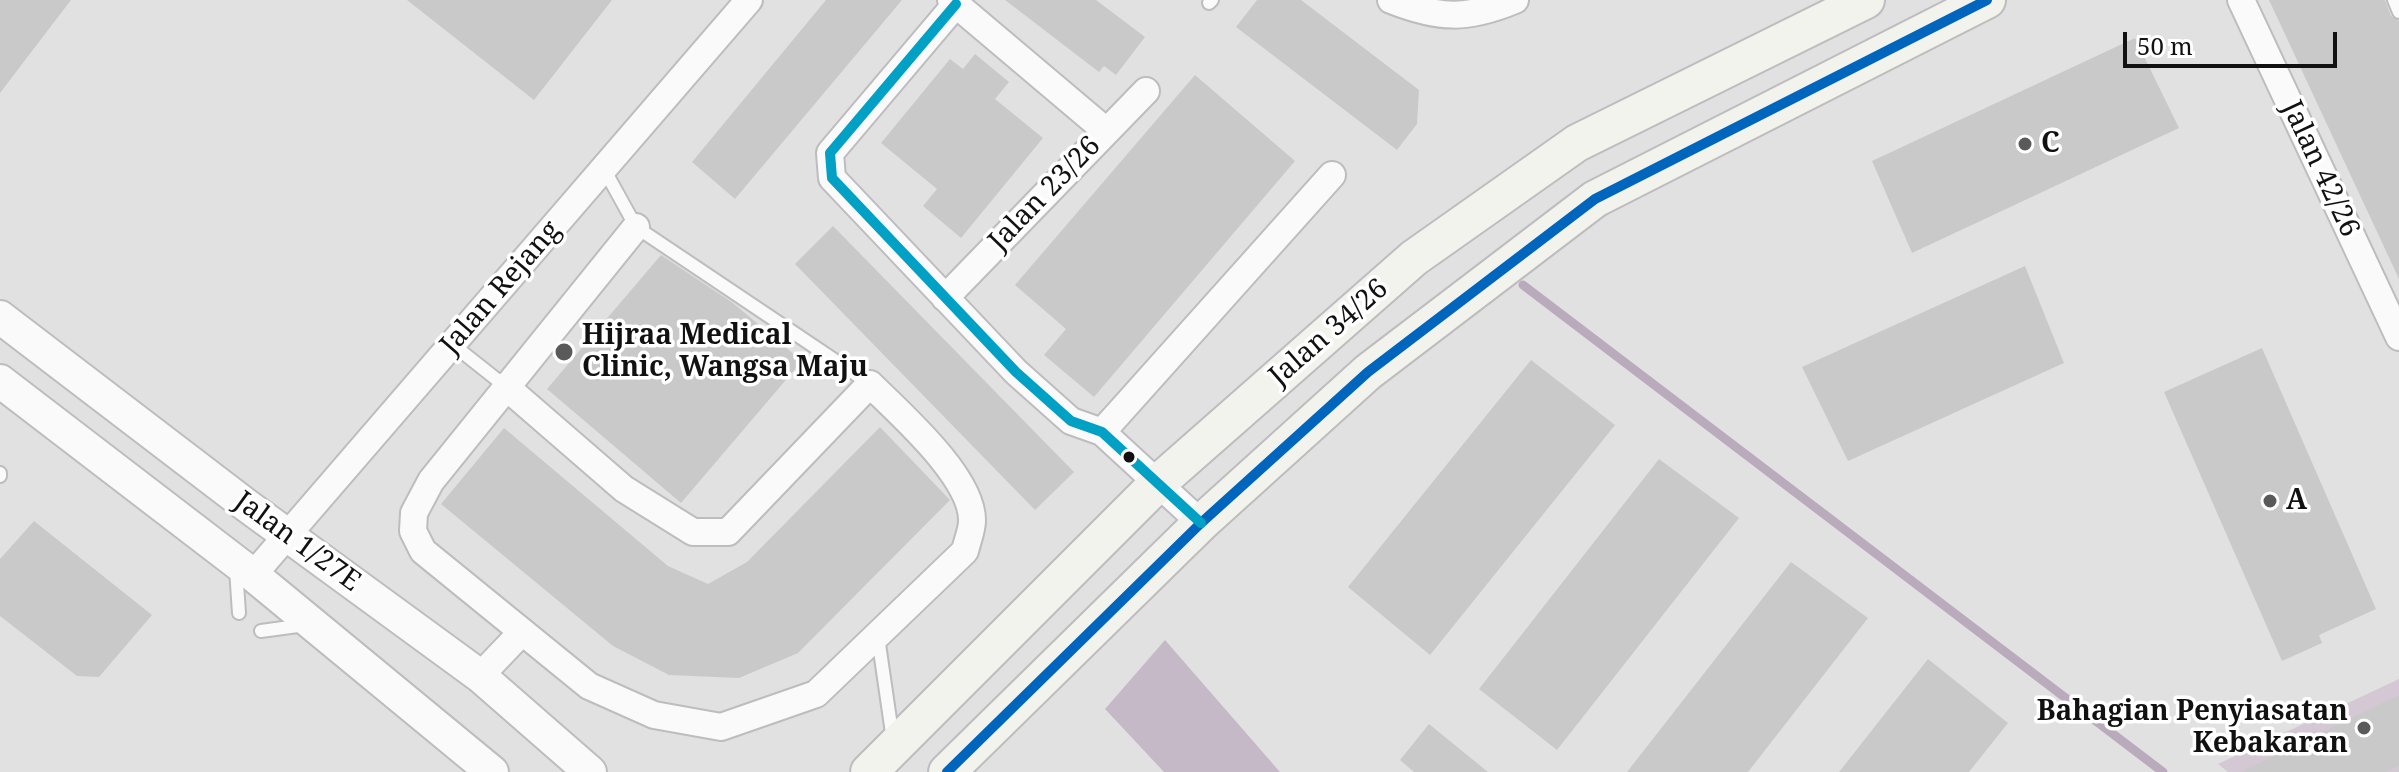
<!DOCTYPE html>
<html>
<head>
<meta charset="utf-8">
<style>
	body { margin:0 }
	#map { position:relative; width:2399px; height:772px; overflow:hidden; background:#e2e1e2; font-family:"Noto Serif",serif }
	canvas { display:block }
	.scale { position:absolute; left:2123px; top:32px; width:214px; height:36px; box-sizing:border-box; border:4px solid #121112; border-top:0; padding-left:10px; font-size:24px; line-height:28px; white-space:nowrap; color:#121112; -webkit-text-stroke:6px #fff; paint-order:stroke }
</style>
</head>
<body>
<div id="map">
<canvas width="2399" height="772"></canvas>
<div class="scale">50 m</div>
</div>
<script>
const g = document.querySelector('canvas').getContext('2d');
g.lineJoin = 'round';
function paint(path, color) {
  g.fillStyle = color;
  g.fill(path, 'evenodd');
}
function strokePath(path, color, width, dash) {
  g.strokeStyle = color;
  g.lineWidth = width;
  g.lineCap = dash ? 'butt' : 'round';
  g.setLineDash(dash || []);
  g.stroke(path);
}
function write(font, color, halo, rows, align = 'center') {
  g.font = font + ' "Noto Serif",serif';
  g.lineWidth = 7;
  g.setLineDash([]);
  g.textBaseline = 'middle';
  g.strokeStyle = halo;
  g.fillStyle = color;
  for (const [text, x, y, turn = 0] of rows) {
    g.save();
    g.translate(x, y);
    g.rotate((+turn || 0) * Math.PI / 180);
    g.textAlign = isNaN(turn) ? turn : align;
    if (halo) g.strokeText(text, 0, 0);
    g.fillText(text, 0, 0);
    g.restore();
  }
}
paint(new Path2D(`
	M2399 679V772H2228L2218 764Z`), '#d3c8d4');
paint(new Path2D(`
	M1165 640 1280 772H1164L1105 709Z`), '#c5b9c7');
strokePath(new Path2D(`
	M1523 285 2163 772`), '#baabbc', 9);
paint(new Path2D(`
	M0 0H71L0 93Z
	M407 0H612L534 100Z
	M826 0H902L735 199 692 162Z
	M1005 0H1096L1145 37 1116 75 1104 66 1099 72Z
	M1257 0H1301L1419 90 1417 124 1397 150 1236 27Z
	M2269 0H2385L2391 16 2399 21V279Z
	M2135 38 2179 128 1912 253 1872 161Z
	M975 54 1009 82 995 99 1043 138 961 238 923 206 937 189 881 143 950 59 963 69Z
	M1195 75 1295 161 1094 397 1044 355 1066 329 1015 285Z
	M833 226 1074 472 1035 510 795 264Z
	M661 255 733 303 802 361 681 503 547 389Z
	M2025 266 2064 363 1848 461 1802 367Z
	M2262 348 2376 609 2319 635 2322 643 2282 661 2164 392Z
	M1531 360 1615 425 1430 655 1348 587Z
	M880 427 950 500 798 653 739 678 669 675 613 646 441 504 504 428 668 566 708 584 747 562Z
	M1659 459 1739 518 1557 750 1479 689Z
	M34 521 152 615 99 677 77 676 0 616V559Z
	M1791 562 1868 618 1748 772H1627Z
	M1928 659 2008 723 1969 772H1839Z
	M2399 695V766L2385 772H2240Z
	M1429 724 1488 772H1414L1400 760Z`), '#cac9ca');
const service = new Path2D(`
	M2394 0 2399 12
	M1209 3 1212 0
	M604 169 636 227 870 384
	M452 344 505 386
	M0 473V476
	M236 569 239 613
	M261 631 305 625
	M878 637 893 740`);
const minor = new Path2D(`
	M951 0 1106 131
	M1391 0C1439 19 1467 20 1515 0
	M2241 0 2399 337
	M956 4 830 153 832 178 1016 372 1071 421 1102 432 1201 523
	M945 298 1146 91
	M505 386 624 489 693 532H728L870 384C899 413 973 477 972 521 972 530 967 542 965 551L816 694 721 727 654 715 589 686 423 551 413 531 414 513 431 481 636 227
	M1102 432 1332 175
	M253 575 749 0
	M480 676 522 632`);
const tertiary = new Path2D(`
	M0 317 246 505 480 676 590 772
	M0 381 253 575 492 772`);
const secondary = new Path2D(`
	M869 772 1158 483 1414 258 1577 143 1866 0
	M947 772 1201 523 1368 372 1595 199 1987 0`);
strokePath(service, '#bdbcbe', 16);
strokePath(minor, '#bdbcbe', 30);
strokePath(tertiary, '#bdbcbe', 36);
strokePath(secondary, '#bdbcbe', 40);
strokePath(service, '#fbfafb', 12);
strokePath(minor, '#fbfafb', 26);
strokePath(tertiary, '#fbfafb', 32);
strokePath(secondary, '#f2f3ed', 36);
strokePath(new Path2D(`
	M947 772 1201 523 1368 372 1595 199 1987 0`), '#0065bd', 10);
strokePath(new Path2D(`
	M956 4 830 153 832 178 1016 372 1071 421 1102 432 1201 523`), '#01a1c5', 10);
for (const [x, y, r, color] of [
	[2025,144,8,"#5b5a5b"],
	[564,352,10,"#5b5a5b"],
	[1129,457,7,"#121112"],
	[2270,501,8,"#5b5a5b"],
	[2364,728,8,"#5b5a5b"]
]) {
  const dot = new Path2D();
  dot.arc(x, y, r, 0, 2 * Math.PI);
  g.fillStyle = color;
  g.fill(dot);
  strokePath(dot, '#fff', 3);
}
write('bold 28px', '#121112', '#fff', [
	["C",2041,144],
	["Hijraa Medical",582,336],
	["Clinic, Wangsa Maju",582,368],
	["A",2286,501],
	["Bahagian Penyiasatan",2348,712,"right"],
	["Kebakaran",2348,744,"right"]
], 'left');
write('28px', '#121112', '#fff', [
	["Jalan 42/26",2320,169,65],
	["Jalan 23/26",1045,194,-46],
	["Jalan Rejang",501,288,-49],
	["Jalan 34/26",1329,333,-41],
	["Jalan 1/27E",297,542,36]
]);
</script>
</body>
</html>
